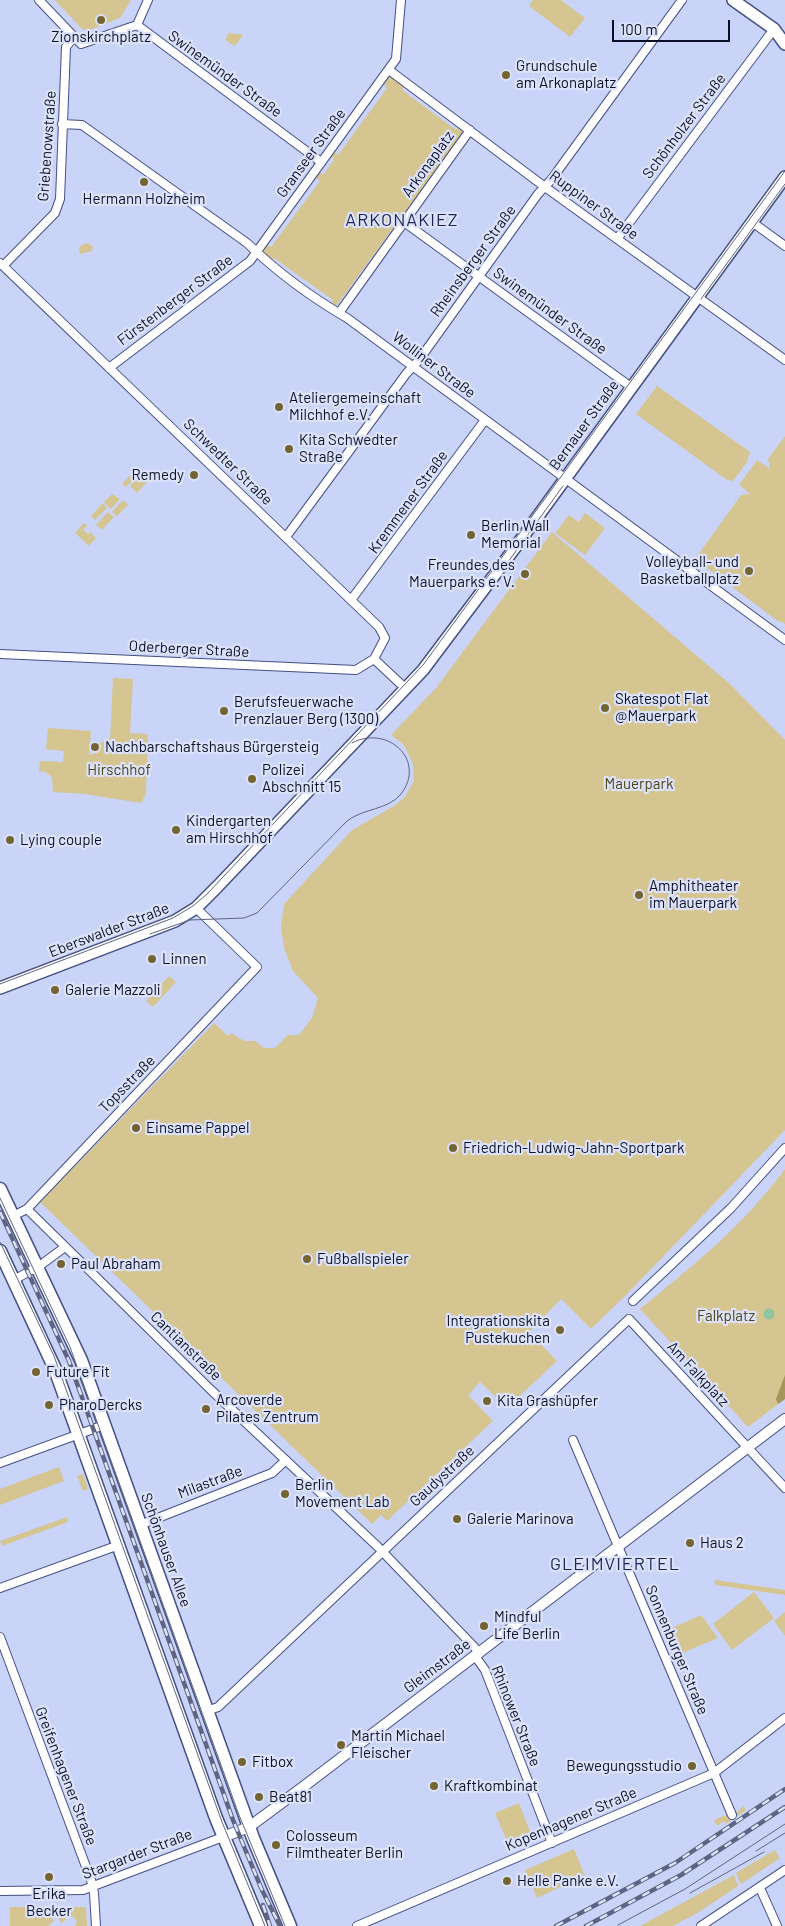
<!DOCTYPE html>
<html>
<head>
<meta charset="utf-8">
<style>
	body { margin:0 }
	#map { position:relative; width:785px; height:1926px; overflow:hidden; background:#cad4f9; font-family:Barlow,sans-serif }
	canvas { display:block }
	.scale { position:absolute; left:612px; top:20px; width:118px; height:22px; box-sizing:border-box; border:2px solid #0d1127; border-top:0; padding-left:6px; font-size:15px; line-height:18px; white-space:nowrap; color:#0d1127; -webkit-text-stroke:4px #dbe2fa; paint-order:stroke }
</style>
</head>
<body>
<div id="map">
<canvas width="785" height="1926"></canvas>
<div class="scale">100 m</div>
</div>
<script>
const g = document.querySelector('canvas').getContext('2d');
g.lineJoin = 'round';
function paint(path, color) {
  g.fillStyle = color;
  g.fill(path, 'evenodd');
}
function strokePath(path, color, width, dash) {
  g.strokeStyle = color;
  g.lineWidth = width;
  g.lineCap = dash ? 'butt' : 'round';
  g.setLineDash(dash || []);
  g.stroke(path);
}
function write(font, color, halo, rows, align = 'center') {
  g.font = font + ' Barlow,sans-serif';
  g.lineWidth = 4.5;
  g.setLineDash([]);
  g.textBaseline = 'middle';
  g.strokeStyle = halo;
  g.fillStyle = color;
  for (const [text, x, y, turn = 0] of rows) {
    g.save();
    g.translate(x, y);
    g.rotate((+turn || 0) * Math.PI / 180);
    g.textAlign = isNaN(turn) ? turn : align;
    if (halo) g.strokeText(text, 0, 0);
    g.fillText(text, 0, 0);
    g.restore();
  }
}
paint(new Path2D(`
	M55 0H131L120 18 87 31 81 28Z
	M533 0H561L585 18 570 37 529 6Z
	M229 33 243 35 235 46 225 40Z
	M390 76 404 86 402 90 456 130 459 126 464 131 337 305 333 307 331 305 333 300 274 258 271 262 262 252 266 244 271 247 320 181 315 177 319 172 323 175 334 160 331 156 334 152 338 155 387 88 383 83Z
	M86 243 93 246 92 251 80 254 79 247Z
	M657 386 750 452 747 462 733 481 727 480 636 414Z
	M785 436V624L780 621 779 622 695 559 741 495 750 494 739 485 757 460 770 469 768 459Z
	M135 470 139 474 126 487 122 484Z
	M142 473 149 480 137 493 130 486Z
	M112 494 120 499 111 509 104 502Z
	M123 500 128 505 117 516 112 512Z
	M103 503 107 508 95 520 91 516Z
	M108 512 114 517 102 530 96 525Z
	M585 513 605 528 585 555 555 533 569 515 579 522Z
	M84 523 87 526 83 530 88 534 90 532 96 538 89 546 75 533Z
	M552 532 731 685 785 740V1130L627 1294 591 1329 561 1299 529 1332 557 1361 507 1408 480 1382 468 1395 493 1421 387 1521 381 1515 372 1524 40 1202 214 1023 228 1036 231 1033 244 1041H255L264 1048H275L288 1035H299L312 1018 318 998 293 971 284 948 281 927 284 904 352 830 394 806 405 797 414 780 413 764 404 745 391 735 436 688Z
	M113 678 133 679 130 733 148 734 146 794 141 803 85 794 53 792 52 777 45 772 39 771 40 761 63 762 64 751 46 749 48 728 91 731 89 755 98 752 100 743 110 740Z
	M169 976 176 982 153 1007 146 1001Z
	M785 1169V1399L748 1427 640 1309C695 1264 742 1227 785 1169Z
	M59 1467 64 1481 0 1505V1489Z
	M83 1474 88 1489 83 1491 77 1476Z
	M67 1517 68 1522 2 1546 0 1541Z
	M715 1580 785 1590V1595L715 1585Z
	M754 1592 774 1618 732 1650 713 1624Z
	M785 1612V1636L774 1621Z
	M701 1615 718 1638 680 1654 670 1629Z
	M519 1803 531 1834 528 1840 510 1848 495 1813Z
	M744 1806 746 1810 726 1824 724 1821 717 1826 714 1820 726 1815 729 1818Z
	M574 1849 585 1876 537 1898 525 1870Z
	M775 1850 780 1858 741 1884 736 1873Z
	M734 1875 738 1886 699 1912 673 1926H640Z
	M10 1907H86L87 1926H75L77 1921 73 1916 69 1918 65 1916 66 1920 61 1923 58 1918H53L54 1921 48 1926H10Z`), '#d5c590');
paint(new Path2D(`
	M785 1375V1399L778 1404 776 1399Z`), '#a69459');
paint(new Path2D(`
	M763.5 1314a5.5 5.5 0 1 1 11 0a5.5 5.5 0 1 1-11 0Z`), '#8fc69e');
const minor = new Path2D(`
	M39 0 81 44 137 25 148 0
	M137 25 321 162
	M389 70 545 187 785 360
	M62 124 82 125 247 243C277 272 311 297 347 318L785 640
	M404 222 631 387
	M752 222 785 246
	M617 239 774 29
	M0 263 379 627 385 638 374 659 356 670 0 654
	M3 266 55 213 60 199 66 47 73 38
	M339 313 470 130
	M109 368 250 261 396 59 401 0
	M286 537 406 374 419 360 538 194 551 180 682 0
	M351 600 485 420
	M374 659 406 689
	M27 1209 210 1389 377 1546 480 1653
	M13 1216 27 1209 257 967 196 908
	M14 1280 42 1264 65 1247
	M633 1301 731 1208 785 1148
	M573 1440 732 1815
	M0 1463 104 1425
	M140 1525 272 1473 286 1460
	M0 1588 119 1545
	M0 1637 91 1880 94 1893 96 1926
	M475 1656 485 1670 552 1843
	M207 1711 218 1707 629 1319 785 1488
	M760 1888 777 1926
	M0 1891 83 1890 223 1837
	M357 1926 714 1773 785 1718
	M701 1926 785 1870`);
const tertiary = new Path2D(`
	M223 1837 249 1827 303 1787 785 1419`);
const secondary = new Path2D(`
	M733 0 774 29 785 44
	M0 988 175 921 196 908 218 886 423 670 514 549 785 177`);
const primary = new Path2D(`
	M0 1189 81 1360 253 1838 290 1926
	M0 1251 55 1369 216 1818 261 1926`);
strokePath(minor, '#444f83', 10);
strokePath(tertiary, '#444f83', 12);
strokePath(secondary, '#444f83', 14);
strokePath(primary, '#444f83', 15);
strokePath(minor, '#fff', 8);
strokePath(tertiary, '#fff', 10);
strokePath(secondary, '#fff', 11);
strokePath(primary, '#fff', 12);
strokePath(new Path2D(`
	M701 299 785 184
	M503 569 563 486
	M150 934 190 920 244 918 257 913 347 821C364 808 388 810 401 794 427 760 387 724 352 743
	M0 984 173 918 193 906 207 894 423 665 785 171
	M0 1198 70 1347 239 1815 285 1926
	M0 1242 54 1356 222 1822 265 1926
	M756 1851 785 1833
	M690 1893 764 1852
	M618 1925 685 1889 785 1824`), '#5e6481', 1);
const rail = new Path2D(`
	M0 1212 69 1361 233 1820 262 1890 280 1926
	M263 1905 270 1926
	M556 1926 675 1863 785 1789
	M586 1926 681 1875 785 1807`);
strokePath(rail, '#5e6481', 4.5);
strokePath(rail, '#dbe2fa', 2.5, [8]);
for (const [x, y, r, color] of [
	[101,20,5,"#736431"],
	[506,75,5,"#736431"],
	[144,182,5,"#736431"],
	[279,407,5,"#736431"],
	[289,449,5,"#736431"],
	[194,475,5,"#736431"],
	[471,535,5,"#736431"],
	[749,571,5,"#736431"],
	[525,574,5,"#736431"],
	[605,708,5,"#736431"],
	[224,711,5,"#736431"],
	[95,747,5,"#736431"],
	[252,779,5,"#736431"],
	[176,830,5,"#736431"],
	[10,840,5,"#736431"],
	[639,895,5,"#736431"],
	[152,959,5,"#736431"],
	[55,990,5,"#736431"],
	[136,1128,5,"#736431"],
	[453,1148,5,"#736431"],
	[307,1259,5,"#736431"],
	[61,1264,5,"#736431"],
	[560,1330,5,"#736431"],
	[36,1372,5,"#736431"],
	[487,1401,5,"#736431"],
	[49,1405,5,"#736431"],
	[206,1409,5,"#736431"],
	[285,1494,5,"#736431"],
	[457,1519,5,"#736431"],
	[690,1543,5,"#736431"],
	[484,1626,5,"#736431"],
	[341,1745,5,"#736431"],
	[242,1762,5,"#736431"],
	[692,1766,5,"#736431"],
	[434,1786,5,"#736431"],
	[259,1797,5,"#736431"],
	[276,1845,5,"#736431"],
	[49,1877,5,"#736431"],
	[507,1881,5,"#736431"]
]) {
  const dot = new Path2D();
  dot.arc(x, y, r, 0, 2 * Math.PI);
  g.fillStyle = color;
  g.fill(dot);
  strokePath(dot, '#dbe2fa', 2);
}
write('15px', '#0d1127', '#dbe2fa', [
	["Zionskirchplatz",101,37,"center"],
	["Grundschule",516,66],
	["am Arkonaplatz",516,83],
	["Hermann Holzheim",144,199,"center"],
	["Ateliergemeinschaft",289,398],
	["Milchhof e.V.",289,415],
	["Kita Schwedter",299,440],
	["Straße",299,457],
	["Remedy",184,475,"right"],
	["Berlin Wall",481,526],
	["Memorial",481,543],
	["Volleyball- und",739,562,"right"],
	["Basketballplatz",739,579,"right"],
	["Freundes des",515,565,"right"],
	["Mauerparks e. V.",515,582,"right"],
	["Skatespot Flat",615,699],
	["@Mauerpark",615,716],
	["Berufsfeuerwache",234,702],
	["Prenzlauer Berg (1300)",234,719],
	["Nachbarschaftshaus Bürgersteig",105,747],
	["Polizei",262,770],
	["Abschnitt 15",262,787],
	["Kindergarten",186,821],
	["am Hirschhof",186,838],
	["Lying couple",20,840],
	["Amphitheater",649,886],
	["im Mauerpark",649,903],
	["Linnen",162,959],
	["Galerie Mazzoli",65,990],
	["Einsame Pappel",146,1128],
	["Friedrich-Ludwig-Jahn-Sportpark",463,1148],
	["Fußballspieler",317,1259],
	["Paul Abraham",71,1264],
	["Integrationskita",550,1321,"right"],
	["Pustekuchen",550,1338,"right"],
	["Future Fit",46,1372],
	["Arcoverde",216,1400],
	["Pilates Zentrum",216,1417],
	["Kita Grashüpfer",497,1401],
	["PharoDercks",59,1405],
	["Berlin",295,1485],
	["Movement Lab",295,1502],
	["Galerie Marinova",467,1519],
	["Haus 2",700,1543],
	["Mindful",494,1617],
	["Life Berlin",494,1634],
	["Martin Michael",351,1736],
	["Fleischer",351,1753],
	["Fitbox",252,1762],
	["Bewegungsstudio",682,1766,"right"],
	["Kraftkombinat",444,1786],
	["Beat81",269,1797],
	["Colosseum",286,1836],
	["Filmtheater Berlin",286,1853],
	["Helle Panke e.V.",517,1881],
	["Erika",49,1894,"center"],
	["Becker",49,1911,"center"]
], 'left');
write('15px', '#0d1127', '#dbe2fa', [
	["Swinemünder Straße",225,74,36],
	["Schönholzer Straße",684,126,-53],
	["Griebenowstraße",47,146,-86],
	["Granseer Straße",311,153,-54],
	["Arkonaplatz",428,164,-54],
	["Ruppiner Straße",594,205,36],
	["Rheinsberger Straße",473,261,-54],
	["Fürstenberger Straße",175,300,-37],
	["Swinemünder Straße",550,311,36],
	["Wolliner Straße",434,365,37],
	["Bernauer Straße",584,425,-54],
	["Schwedter Straße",228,462,44],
	["Kremmener Straße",408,502,-54],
	["Oderberger Straße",189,649,3],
	["Eberswalder Straße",109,930,-21],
	["Topsstraße",127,1084,-46],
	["Cantianstraße",186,1346,44],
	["Am Falkplatz",698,1374,47],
	["Gaudystraße",442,1476,-43],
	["Milastraße",210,1482,-21],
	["Schönhauser Allee",166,1550,70],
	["Sonnenburger Straße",677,1650,67],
	["Gleimstraße",437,1666,-37],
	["Rhinower Straße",516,1716,68],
	["Greifenhagener Straße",66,1776,69],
	["Kopenhagener Straße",571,1819,-23],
	["Stargarder Straße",137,1854,-21]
]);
write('15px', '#504314', '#dbe2fa', [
	["Hirschhof",119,770],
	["Mauerpark",639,784],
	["Falkplatz",726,1316]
]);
g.letterSpacing = '1px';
write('18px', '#1d2454', '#dbe2fa', [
	["ARKONAKIEZ",402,220],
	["GLEIMVIERTEL",615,1564]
]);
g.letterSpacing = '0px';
</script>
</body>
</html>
